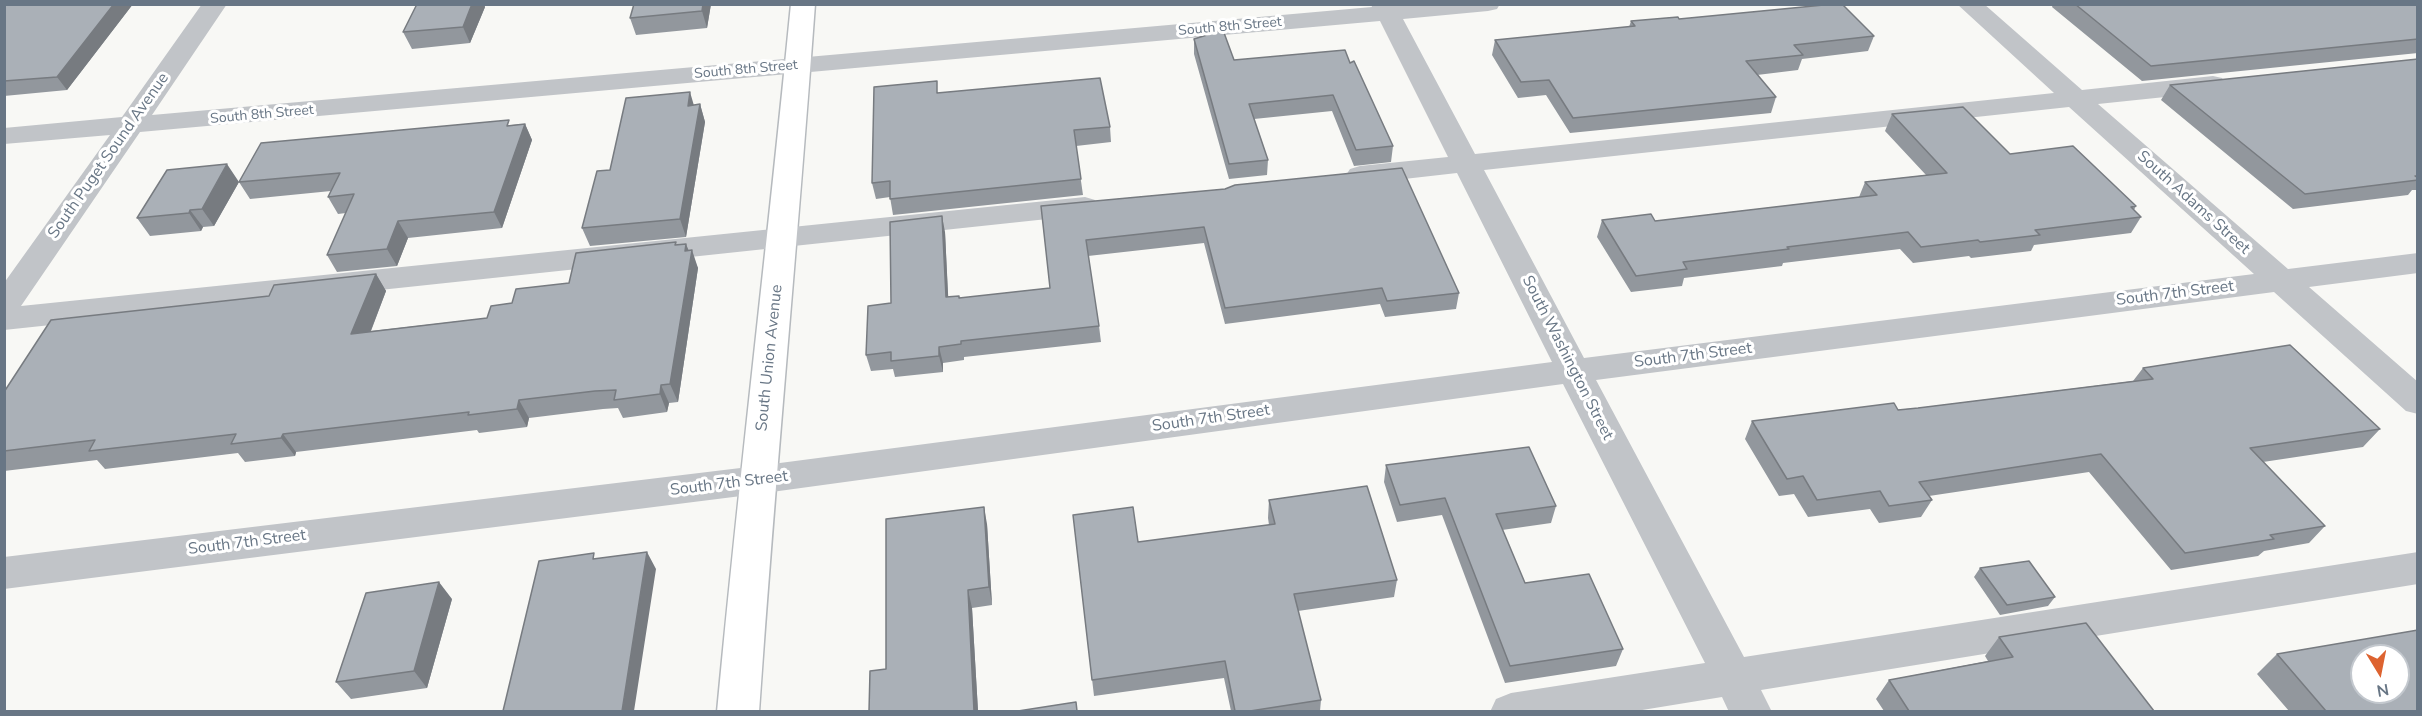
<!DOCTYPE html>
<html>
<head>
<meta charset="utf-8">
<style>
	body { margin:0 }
	#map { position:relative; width:2422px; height:716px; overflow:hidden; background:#f8f8f5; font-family:"Nunito Sans",sans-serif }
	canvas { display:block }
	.frame { position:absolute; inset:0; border:6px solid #687685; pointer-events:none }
	.north { position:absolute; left:2350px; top:644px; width:60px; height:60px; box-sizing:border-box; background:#fff; border:2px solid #c3c8ce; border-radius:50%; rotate:170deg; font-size:16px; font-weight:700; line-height:24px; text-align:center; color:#687685 }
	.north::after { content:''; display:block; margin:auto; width:21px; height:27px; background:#dd6330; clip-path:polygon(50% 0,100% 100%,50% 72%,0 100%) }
</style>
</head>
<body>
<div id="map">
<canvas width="2422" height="716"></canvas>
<div class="frame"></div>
<div class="north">N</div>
</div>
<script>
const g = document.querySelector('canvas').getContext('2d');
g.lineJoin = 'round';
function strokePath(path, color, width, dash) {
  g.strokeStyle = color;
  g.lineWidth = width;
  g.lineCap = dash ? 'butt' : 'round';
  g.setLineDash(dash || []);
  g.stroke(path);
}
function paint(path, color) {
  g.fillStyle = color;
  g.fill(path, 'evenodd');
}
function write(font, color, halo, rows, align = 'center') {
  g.font = font + ' "Nunito Sans",sans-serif';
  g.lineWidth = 6;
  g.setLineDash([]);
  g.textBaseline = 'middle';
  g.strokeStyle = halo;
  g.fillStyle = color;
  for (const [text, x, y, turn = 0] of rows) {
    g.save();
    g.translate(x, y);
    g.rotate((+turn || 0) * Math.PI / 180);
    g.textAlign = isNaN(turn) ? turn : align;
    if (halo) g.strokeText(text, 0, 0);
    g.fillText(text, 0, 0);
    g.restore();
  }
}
const major = new Path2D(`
	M791 4H815C798 240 775 476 759 712H717C739 476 768 240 791 4Z`);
strokePath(major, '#b6babe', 3);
paint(new Path2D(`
	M202 4H227L152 115 1372 7 1371 4H1500L1497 9 1488 11 1403 19 1475 154 2054 93 1957 4H1984L2082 90 2213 76 2222 78 2226 84 2222 90 2213 92 2098 104 2288 269 2418 253V273L2309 287 2418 382V414L2406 411 2274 292 1596 380 1744 657 2418 552V584L1761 690 1772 712H1729L1722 697 1630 712H1490L1496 699 1511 693 1705 663 1563 384 757 494 4 589V557L757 466 1552 362 1457 173 1360 184 1350 181 1346 175 1350 169 1360 166 1448 157 1380 21 140 132 21 306 1085 197 1095 200 1100 206 1095 212 1085 215 4 330V283L110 135 4 144V128L122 117ZM2069 107 2254 274 1584 358 1484 170Z`), '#c1c4c8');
paint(major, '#fff');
paint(new Path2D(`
	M4 4H133L67 90 4 96Z
	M417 4H484L485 7 470 43 412 49 403 32Z
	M634 4H711L707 28 636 35 630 18Z
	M2053 4H2418V53L2142 81 2052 7Z
	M1679 19 1874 36 1868 51 1802 59 1798 70 1757 75 1776 97 1771 113 1570 133 1546 95 1518 98 1492 55 1495 40 1629 27 1631 21Z
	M1194 39 1234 60 1350 63 1393 146 1391 162 1354 166 1332 111 1254 119 1268 160 1267 175 1229 179 1194 54Z
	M2418 59V190H2412L2408 195 2293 209 2161 100 2170 85Z
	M939 93 1110 127 1111 142 1076 146 1083 195 893 215 890 197 876 199 872 183Z
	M700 104 705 122 686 237 590 246 582 228 610 170 694 105Z
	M1892 114 2010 154 2136 206 2134 210 2141 217 2131 233 2034 245 2031 251 1971 258 1969 256 1913 263 1900 249 1783 263 1782 266 1684 278 1682 286 1631 292 1597 237 1602 220 1655 221 1859 197 1865 182 1926 175 1885 131Z
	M525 124 532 140 502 228 408 238 397 266 337 272 327 255 346 213 338 214 328 197 331 191 250 199 239 182 511 125Z
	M239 182 214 226 203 227 201 231 150 236 137 218Z
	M1225 189 1459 293 1456 309 1385 317 1380 304 1225 324 1204 243 1088 256 1099 326 1101 342 964 357V360L943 363V372L895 377 893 369 871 371 866 355 891 303 945 232 948 297 959 298 1050 288 1041 206Z
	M677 245 688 251 698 268 678 402 669 403 667 412 623 418 618 408 603 409 529 418 527 427 479 433 477 430 296 452 295 456 245 462 238 453 105 469 97 460 4 471V392L269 296 376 274 386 291 371 331 487 318 512 303Z
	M2143 368 2380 429 2363 447 2263 462 2325 526 2309 543 2264 551 2258 556 2171 570 2089 472 1929 496 1932 500 1921 517 1879 523 1870 509 1808 517 1794 494 1779 496 1745 439 1752 421 1918 408 2133 381Z
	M1386 465 1556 506 1551 523 1502 530 1525 583 1623 649 1616 666 1505 683 1442 515 1397 522 1384 482Z
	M1269 500 1397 580 1394 597 1298 611 1321 700 1320 711H1231L1224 678 1094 696 1073 515 1138 542 1269 525 1268 518Z
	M987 524 992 605 972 608 978 711H869L886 669Z
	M1980 568 2055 597 2048 606 2000 615 1974 577Z
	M452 599 427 688 351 699 336 682Z
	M1999 637 2154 711H1884L1876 699 1889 680 1988 661 1985 656Z
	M2277 654 2418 711H2289L2257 674Z`), '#92979d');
paint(new Path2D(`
	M114 4H133L67 90 57 77Z
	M472 4H484L485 7 470 43 463 27Z
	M703 4H711L707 28 702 11Z
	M690 92 695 109 688 106Z
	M700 104 705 122 686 237 680 219Z
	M525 124 532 140 502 228 494 212Z
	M227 164 239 182 214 226 202 209Z
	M190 210 203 227 201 231 189 213Z
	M942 216 945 232 949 313 946 297Z
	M398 221 408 238 397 266 387 249Z
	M686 244 691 256 692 250 698 268 678 402 670 384Z
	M376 274 386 291 363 351 351 334Z
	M939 347 943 363V372L939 356Z
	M661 385 669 403 667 412 660 394Z
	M519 400 529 418 527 427 517 409Z
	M283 434 296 452 295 456 281 438Z
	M984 507 987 524 992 605 989 587Z
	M647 552 656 569 634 711H622Z
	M439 582 452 599 427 688 414 671Z
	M968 590 972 608 978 711H974Z`), '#777b80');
const building = new Path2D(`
	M4 4H114L57 77 4 81Z
	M417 4H472L463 27 403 32Z
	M634 4H703L702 11 630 18Z
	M1834 4H1842L1874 36 1794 45 1803 55 1746 61 1776 97 1573 118 1549 80 1521 82 1495 40 1635 26 1631 21 1678 17 1679 19Z
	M2075 4H2418V39L2151 66Z
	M1223 30 1234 60 1345 50 1350 63 1354 61 1393 146 1356 150 1333 95 1249 104 1268 160 1229 164 1194 39Z
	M2418 59V176H2415L2418 178V180L2305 194 2170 85Z
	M1100 78 1110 127 1074 130 1081 179 890 199V181L872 183 874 87 937 81V93Z
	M690 92 688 106 700 104 680 219 582 228 597 171 610 170 626 98Z
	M1963 107 2010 154 2073 146 2136 206 2131 207 2141 217 2035 230 2040 235 1980 242 1978 240 1921 247 1908 232 1787 247 1789 249 1683 262 1687 269 1636 276 1602 220 1651 214 1655 221 1877 195 1865 182 1947 173 1892 114Z
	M509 120 507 126 525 124 494 212 398 221 387 249 327 255 354 194 328 197 340 173 239 182 261 143Z
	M227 164 202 209 190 210 189 213 137 218 167 170Z
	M1402 168 1459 293 1387 301 1382 288 1225 308 1204 227 1086 240 1099 326 961 341V344L939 347V356L891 361V352L866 355 868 306 891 303 890 222 942 216 946 297 959 296V298L1050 288 1041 206 1225 189 1235 185Z
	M676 242 675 245 686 244 685 251 692 250 670 384 661 385 660 394 614 400 616 390 595 391 519 400 517 409 468 415 469 412 283 434 281 438 231 444 236 434 89 451 95 440 4 451V392L51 320 269 296 274 285 376 274 351 334 487 318 491 306 512 303 516 289 569 283 576 253Z
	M2290 345 2380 429 2250 448 2325 526 2270 535 2274 539 2185 553 2101 454 1919 482 1932 500 1889 506 1880 491 1817 500 1803 476 1787 479 1752 421 1894 403 1898 410 1918 408 2153 379 2143 368Z
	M1529 447 1556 506 1496 514 1525 583 1589 574 1623 649 1510 666 1445 498 1400 505 1386 465Z
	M1367 486 1397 580 1294 594 1321 700 1250 711H1235L1225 661 1092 680 1073 515 1133 507 1138 542 1275 524 1269 500Z
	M984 507 989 587 968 590 974 711H869L870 671 886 669V519Z
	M647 552 622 711H503L539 561 594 553 593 559Z
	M2029 561 2055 597 2007 605 1980 568Z
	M439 582 414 671 336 682 366 593Z
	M2086 623 2154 711H1909L1889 680 2013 657 1999 637Z
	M2418 630V711H2326L2277 654ZM2362 656H2398V692H2362Z
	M1076 702 1077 711H1018Z`);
paint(building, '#aab0b7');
strokePath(building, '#777b80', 1.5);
write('14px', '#687685', '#fff', [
	["South 8th Street",1230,27,-5],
	["South 8th Street",746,70,-5],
	["South 8th Street",262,115,-5]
]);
write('16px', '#687685', '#fff', [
	["South Puget Sound Avenue",109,156,-55],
	["South Adams Street",2193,203,42],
	["South 7th Street",2175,294,-7],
	["South 7th Street",1693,356,-7],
	["South Union Avenue",770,358,-84],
	["South Washington Street",1567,358,63],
	["South 7th Street",1211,419,-8],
	["South 7th Street",729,484,-7],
	["South 7th Street",247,543,-7]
]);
</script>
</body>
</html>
